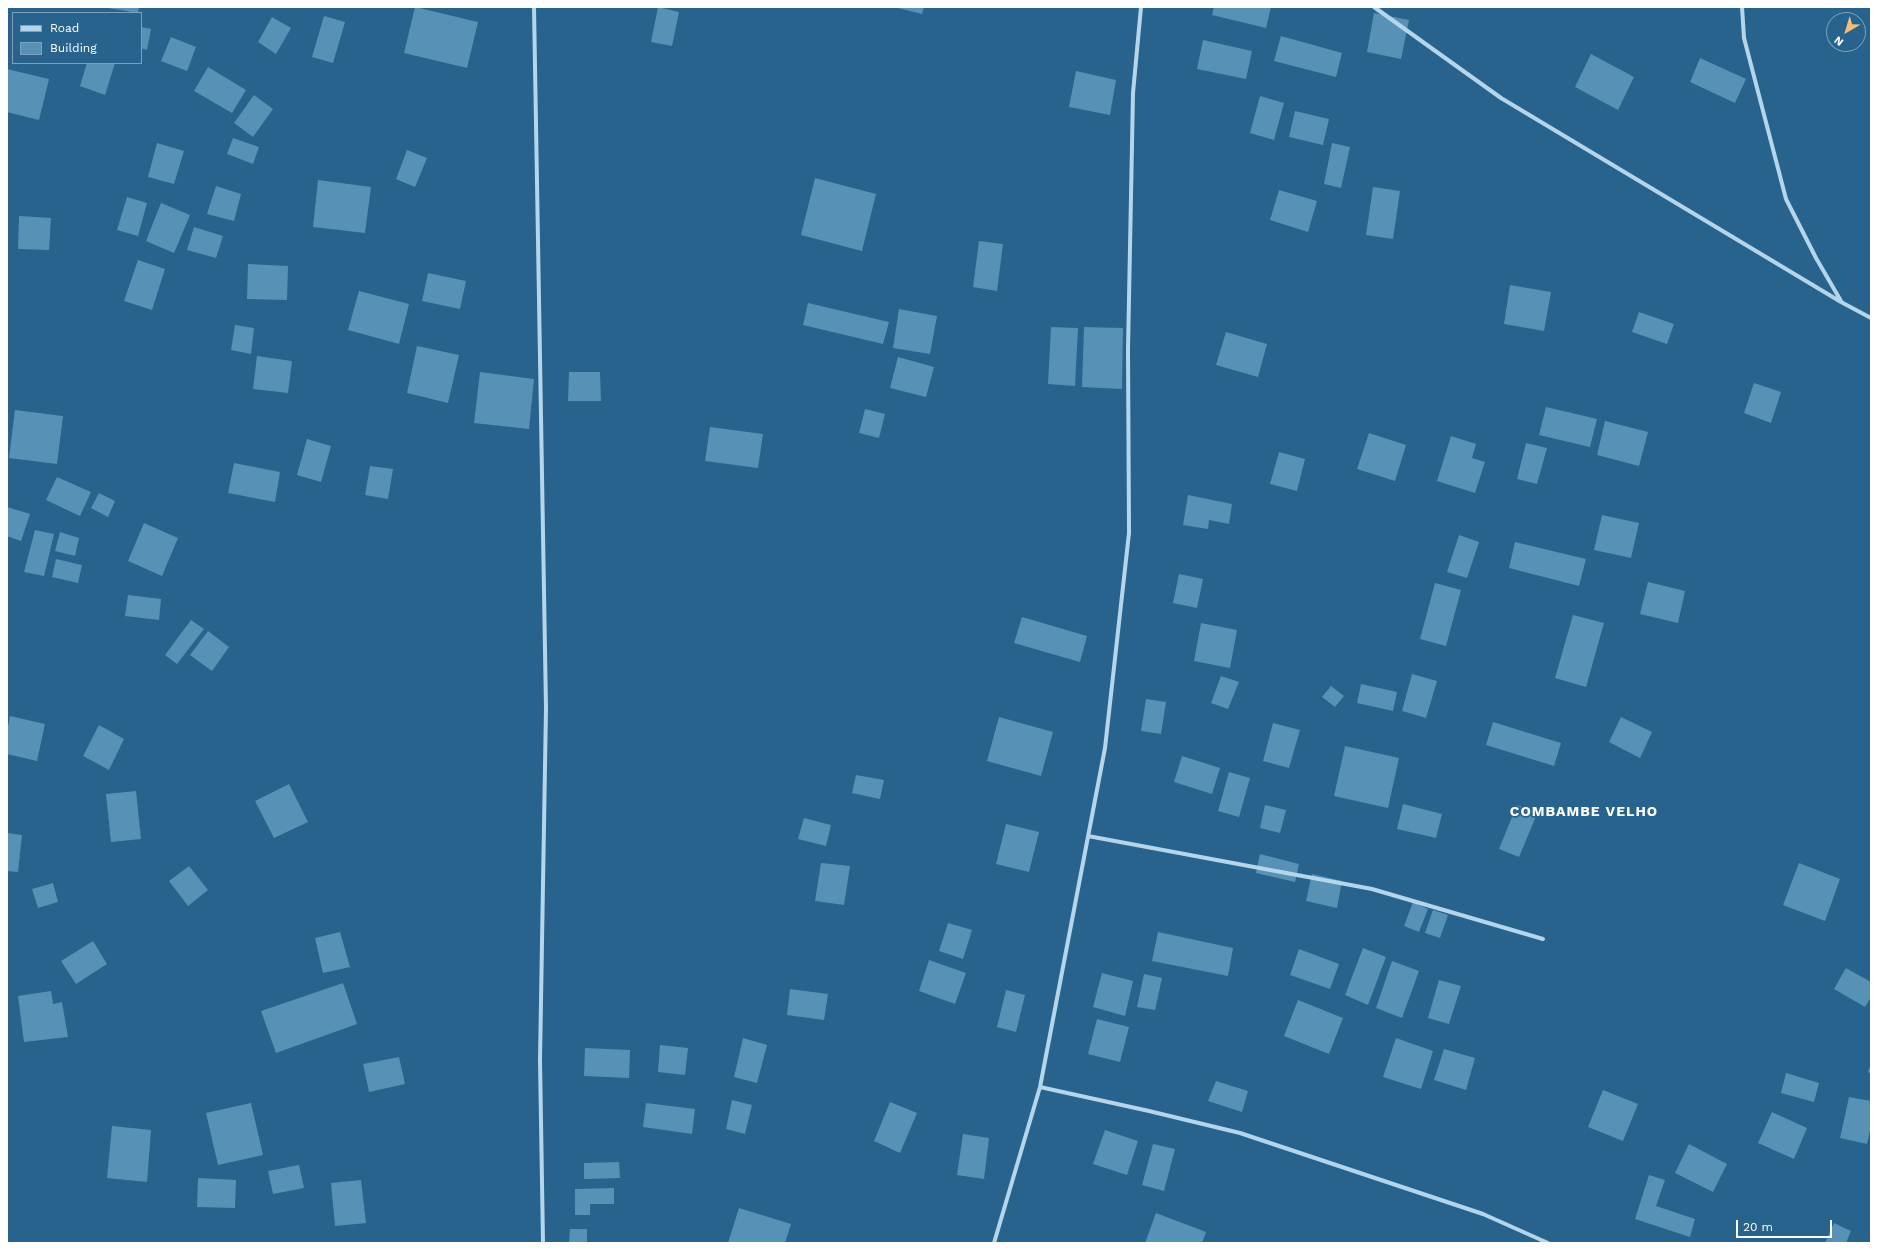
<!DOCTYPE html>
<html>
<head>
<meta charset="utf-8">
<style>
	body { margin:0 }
	#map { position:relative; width:1878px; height:1250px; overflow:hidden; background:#27638c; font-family:"Work Sans",sans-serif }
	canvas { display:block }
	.frame { position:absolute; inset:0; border:8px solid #fff; pointer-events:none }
	.legend { position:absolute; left:12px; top:12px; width:130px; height:52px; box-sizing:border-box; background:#27638c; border:1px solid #7da1ba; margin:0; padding:5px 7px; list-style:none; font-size:12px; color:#fff }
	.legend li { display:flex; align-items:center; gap:8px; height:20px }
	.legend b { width:20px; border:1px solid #7da1ba }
	.north { position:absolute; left:1826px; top:12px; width:40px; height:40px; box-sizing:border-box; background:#27638c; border:1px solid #7da1ba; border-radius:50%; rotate:218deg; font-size:11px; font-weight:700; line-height:16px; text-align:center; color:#fff }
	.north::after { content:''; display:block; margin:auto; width:14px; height:18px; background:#f3bd7b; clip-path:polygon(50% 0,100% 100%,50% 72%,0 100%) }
	.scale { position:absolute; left:1736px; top:1220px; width:96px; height:18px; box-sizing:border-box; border:2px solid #fff; border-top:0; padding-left:5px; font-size:12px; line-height:14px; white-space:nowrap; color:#fff; -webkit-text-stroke:3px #27638c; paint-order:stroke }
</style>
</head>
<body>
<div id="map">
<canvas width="1878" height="1250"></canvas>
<div class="frame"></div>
<ul class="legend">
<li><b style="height:5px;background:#b5d6ea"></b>Road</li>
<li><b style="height:11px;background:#5791b6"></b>Building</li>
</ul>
<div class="north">N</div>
<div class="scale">20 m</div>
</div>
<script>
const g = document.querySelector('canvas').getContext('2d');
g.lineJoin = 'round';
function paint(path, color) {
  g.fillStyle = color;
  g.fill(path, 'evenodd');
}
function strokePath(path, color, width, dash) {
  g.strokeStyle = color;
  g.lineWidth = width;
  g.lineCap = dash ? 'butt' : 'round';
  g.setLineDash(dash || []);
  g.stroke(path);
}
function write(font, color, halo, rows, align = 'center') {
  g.font = font + ' "Work Sans",sans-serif';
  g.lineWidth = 3.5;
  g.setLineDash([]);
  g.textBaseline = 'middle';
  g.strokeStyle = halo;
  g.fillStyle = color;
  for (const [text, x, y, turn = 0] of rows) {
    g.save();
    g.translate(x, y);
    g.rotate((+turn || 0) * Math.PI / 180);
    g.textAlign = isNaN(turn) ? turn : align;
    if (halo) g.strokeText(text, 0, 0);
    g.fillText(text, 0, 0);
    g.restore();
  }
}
paint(new Path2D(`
	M102 7H139L138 13Z
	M415 7 478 22 467 68 404 53Z
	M658 7 679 12 672 46 651 42Z
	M894 7H924L922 14Z
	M1214 7H1271L1266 28 1212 15Z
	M1374 13 1409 20 1401 59 1367 52Z
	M324 16 345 22 333 63 312 57Z
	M272 17 291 28 276 54 258 42Z
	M141 27 151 29 147 50 141 48Z
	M1281 36 1342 53 1336 77 1274 61Z
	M171 37 196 47 187 71 161 61Z
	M1203 40 1252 51 1246 79 1197 69Z
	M1591 54 1634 77 1618 110 1575 87Z
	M1700 58 1746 79 1735 103 1690 82Z
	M87 63H115L105 95 80 86Z
	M208 67 246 90 232 113 194 91Z
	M7 69 49 79 39 120 7 112Z
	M1076 71 1116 80 1110 115 1069 107Z
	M254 95 273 109 253 137 234 123Z
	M1260 96 1284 103 1274 140 1250 133Z
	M1295 111 1329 119 1323 145 1289 137Z
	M233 138 259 147 253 164 227 154Z
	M157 143 184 151 174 184 148 177Z
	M1332 143 1350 147 1341 188 1324 184Z
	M407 150 427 158 415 187 396 179Z
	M815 178 876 194 862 251 801 235Z
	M318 180 371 187 365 233 313 227Z
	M216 186 241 194 234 221 207 214Z
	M1373 187 1400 191 1393 239 1366 235Z
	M1279 190 1317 201 1308 232 1270 220Z
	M127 197 147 203 138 236 117 230Z
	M161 203 190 215 174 253 146 241Z
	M19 216 51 218 49 250 18 249Z
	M194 227 223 236 216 258 187 250Z
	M979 241 1003 244 997 291 973 287Z
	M138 260 165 269 152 310 124 301Z
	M248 264 288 266 287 300 247 299Z
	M428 273 466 281 460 309 422 301Z
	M1510 285 1551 292 1544 331 1504 324Z
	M359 291 409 304 399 344 348 330Z
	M808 303 889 322 883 344 803 325Z
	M899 309 937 316 930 354 893 348Z
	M1639 312 1674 324 1667 344 1632 332Z
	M235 325 254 328 251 354 231 350Z
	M1051 327 1078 328 1075 386 1048 384Z
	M1084 327 1123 328 1122 389 1082 387Z
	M1226 332 1267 344 1258 377 1216 365Z
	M417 346 459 355 448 403 407 393Z
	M257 356 292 361 288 393 253 389Z
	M898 357 934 367 926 397 890 388Z
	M480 372 534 379 529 429 474 423Z
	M569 372H600L601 401H568Z
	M1754 383 1781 392 1771 423 1744 413Z
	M1546 407 1597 419 1590 447 1539 435Z
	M865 409 885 414 879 438 859 433Z
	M15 410 63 416 57 464 9 458Z
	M1605 421 1648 432 1639 466 1597 455Z
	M710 427 763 434 758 468 705 461Z
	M1369 433 1406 445 1395 481 1357 469Z
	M1451 436 1476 444 1472 458 1485 462 1475 493 1437 481Z
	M307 439 331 446 321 482 297 475Z
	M1526 443 1547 448 1537 484 1517 479Z
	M1279 452 1305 459 1297 491 1270 484Z
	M234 463 280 472 275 502 228 493Z
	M370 466 393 469 388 499 365 495Z
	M57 477 91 492 80 516 46 500Z
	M99 493 115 501 108 517 91 508Z
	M1188 495 1232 504 1229 524 1209 520 1208 529 1183 525Z
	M7 507 30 514 21 541 7 536Z
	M1602 515 1639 523 1631 558 1594 550Z
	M144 523 178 538 162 576 128 561Z
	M35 530 54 534 44 576 24 572Z
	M60 532 79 538 75 556 55 551Z
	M1459 535 1479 542 1467 578 1447 572Z
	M1515 542 1586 559 1579 586 1509 568Z
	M56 559 82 565 78 583 52 577Z
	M1179 574 1203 579 1197 608 1173 603Z
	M1648 582 1685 591 1678 623 1640 614Z
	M1435 583 1461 590 1446 646 1420 639Z
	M128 595 161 599 159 620 125 616Z
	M1573 615 1604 623 1586 687 1555 678Z
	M1022 617 1087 636 1080 662 1014 643Z
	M191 620 204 629 177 664 165 655Z
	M1201 623 1237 630 1230 668 1194 661Z
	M208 631 229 647 212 671 190 655Z
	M1412 674 1437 681 1426 718 1402 711Z
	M1221 676 1239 682 1228 709 1211 703Z
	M1361 684 1397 692 1393 711 1357 703Z
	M1331 686 1344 696 1335 707 1322 697Z
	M1146 699 1166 702 1161 734 1141 731Z
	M10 716 45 724 37 761 7 754V732Z
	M999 717 1053 732 1041 776 987 761Z
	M1621 717 1652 732 1640 758 1609 742Z
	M1493 722 1561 743 1554 766 1486 745Z
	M1273 723 1300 730 1289 768 1263 761Z
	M99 725 124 739 109 770 83 756Z
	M1345 746 1399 758 1388 808 1334 796Z
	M1182 756 1220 768 1212 794 1174 782Z
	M1229 772 1250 778 1239 817 1218 811Z
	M856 775 884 780 880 799 852 793Z
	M289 784 308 822 274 838 255 801Z
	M136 791 141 839 111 842 106 794Z
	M1403 804 1442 814 1436 838 1397 829Z
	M1265 805 1286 810 1280 833 1260 828Z
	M1517 805 1537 814 1519 857 1499 849Z
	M804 818 831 825 826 846 798 839Z
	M1006 824 1039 832 1029 872 996 864Z
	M7 833 22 835 18 872 7 871Z
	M1260 854 1299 864 1295 882 1256 873Z
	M821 863 850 866 844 905 815 901Z
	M1799 863 1840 879 1825 921 1783 905Z
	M189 866 208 890 188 906 169 881Z
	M1312 874 1342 881 1337 908 1306 901Z
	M53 883 58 902 38 908 32 889Z
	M1413 902 1428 909 1419 932 1404 926Z
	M1433 910 1448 915 1440 938 1425 933Z
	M948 923 972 930 963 959 939 951Z
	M340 932 350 967 323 973 315 938Z
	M1158 932 1233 948 1228 976 1152 961Z
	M93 941 107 964 76 984 61 961Z
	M1363 948 1386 957 1368 1005 1345 995Z
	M1299 949 1339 964 1330 989 1290 975Z
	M929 960 966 973 955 1004 919 991Z
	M1392 961 1419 971 1402 1018 1376 1008Z
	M1846 968 1871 982V997L1865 1007 1834 989Z
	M1102 973 1133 981 1125 1016 1093 1007Z
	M1144 974 1162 978 1155 1010 1137 1007Z
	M1439 980 1461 986 1449 1024 1428 1018Z
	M343 983 357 1024 276 1053 261 1011Z
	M790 989 828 994 824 1020 787 1015Z
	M1006 990 1025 995 1016 1032 997 1027Z
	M51 991 53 1004 62 1002 68 1037 24 1042 18 996Z
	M1298 1000 1343 1018 1329 1054 1284 1036Z
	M1097 1019 1129 1027 1120 1062 1088 1054Z
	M743 1038 767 1045 757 1083 734 1077Z
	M1396 1038 1433 1051 1421 1089 1383 1077Z
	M660 1045 688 1048 685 1075 658 1072Z
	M585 1048 630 1050 629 1078 584 1076Z
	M1444 1049 1475 1058 1466 1090 1434 1080Z
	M399 1057 405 1084 369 1092 363 1064Z
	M1871 1064V1074L1868 1072Z
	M1786 1073 1819 1083 1814 1102 1781 1093Z
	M1216 1081 1248 1091 1242 1112 1208 1101Z
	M1603 1090 1638 1104 1623 1141 1588 1127Z
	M1849 1097 1871 1101V1126L1867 1144 1840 1138Z
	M732 1100 752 1105 745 1134 726 1129Z
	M890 1102 917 1113 900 1153 874 1141Z
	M251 1103 263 1155 218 1165 206 1113Z
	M646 1103 695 1109 692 1134 643 1127Z
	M1772 1112 1807 1128 1794 1159 1758 1143Z
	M112 1126 151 1130 147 1182 107 1178Z
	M1105 1130 1138 1141 1127 1175 1093 1164Z
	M963 1134 989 1138 984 1179 957 1175Z
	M1153 1144 1175 1149 1164 1191 1142 1185Z
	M1689 1144 1727 1164 1713 1192 1675 1173Z
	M619 1162 620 1178 584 1179V1163Z
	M299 1165 304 1188 273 1194 268 1171Z
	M1649 1175 1665 1180 1656 1206 1695 1219 1690 1237 1635 1219Z
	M198 1178 236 1180 235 1208 197 1207Z
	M361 1180 366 1223 335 1226 331 1183Z
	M614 1188V1204H590V1215H575V1189Z
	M739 1208 791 1224 785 1243H728Z
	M1156 1213 1206 1232 1202 1243H1145Z
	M1834 1223 1851 1231 1846 1243H1825Z
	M570 1229H587V1243H569Z`), '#5791b6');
strokePath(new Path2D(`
	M534 7 546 708 540 1060 543 1243
	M1374 7 1501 98 1841 302 1871 318
	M1742 7 1744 38 1786 199 1816 258 1841 301
	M1088 836 1372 889 1543 939
	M1040 1087 1149 1111 1240 1133 1483 1214 1548 1243
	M994 1243 1040 1087 1105 748 1129 533 1128 350 1133 93 1141 7`), '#b5d6ea', 4);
g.letterSpacing = '1px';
write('bold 14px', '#fff', '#27638c', [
	["COMBAMBE VELHO",1584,812]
]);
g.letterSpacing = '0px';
</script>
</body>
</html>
